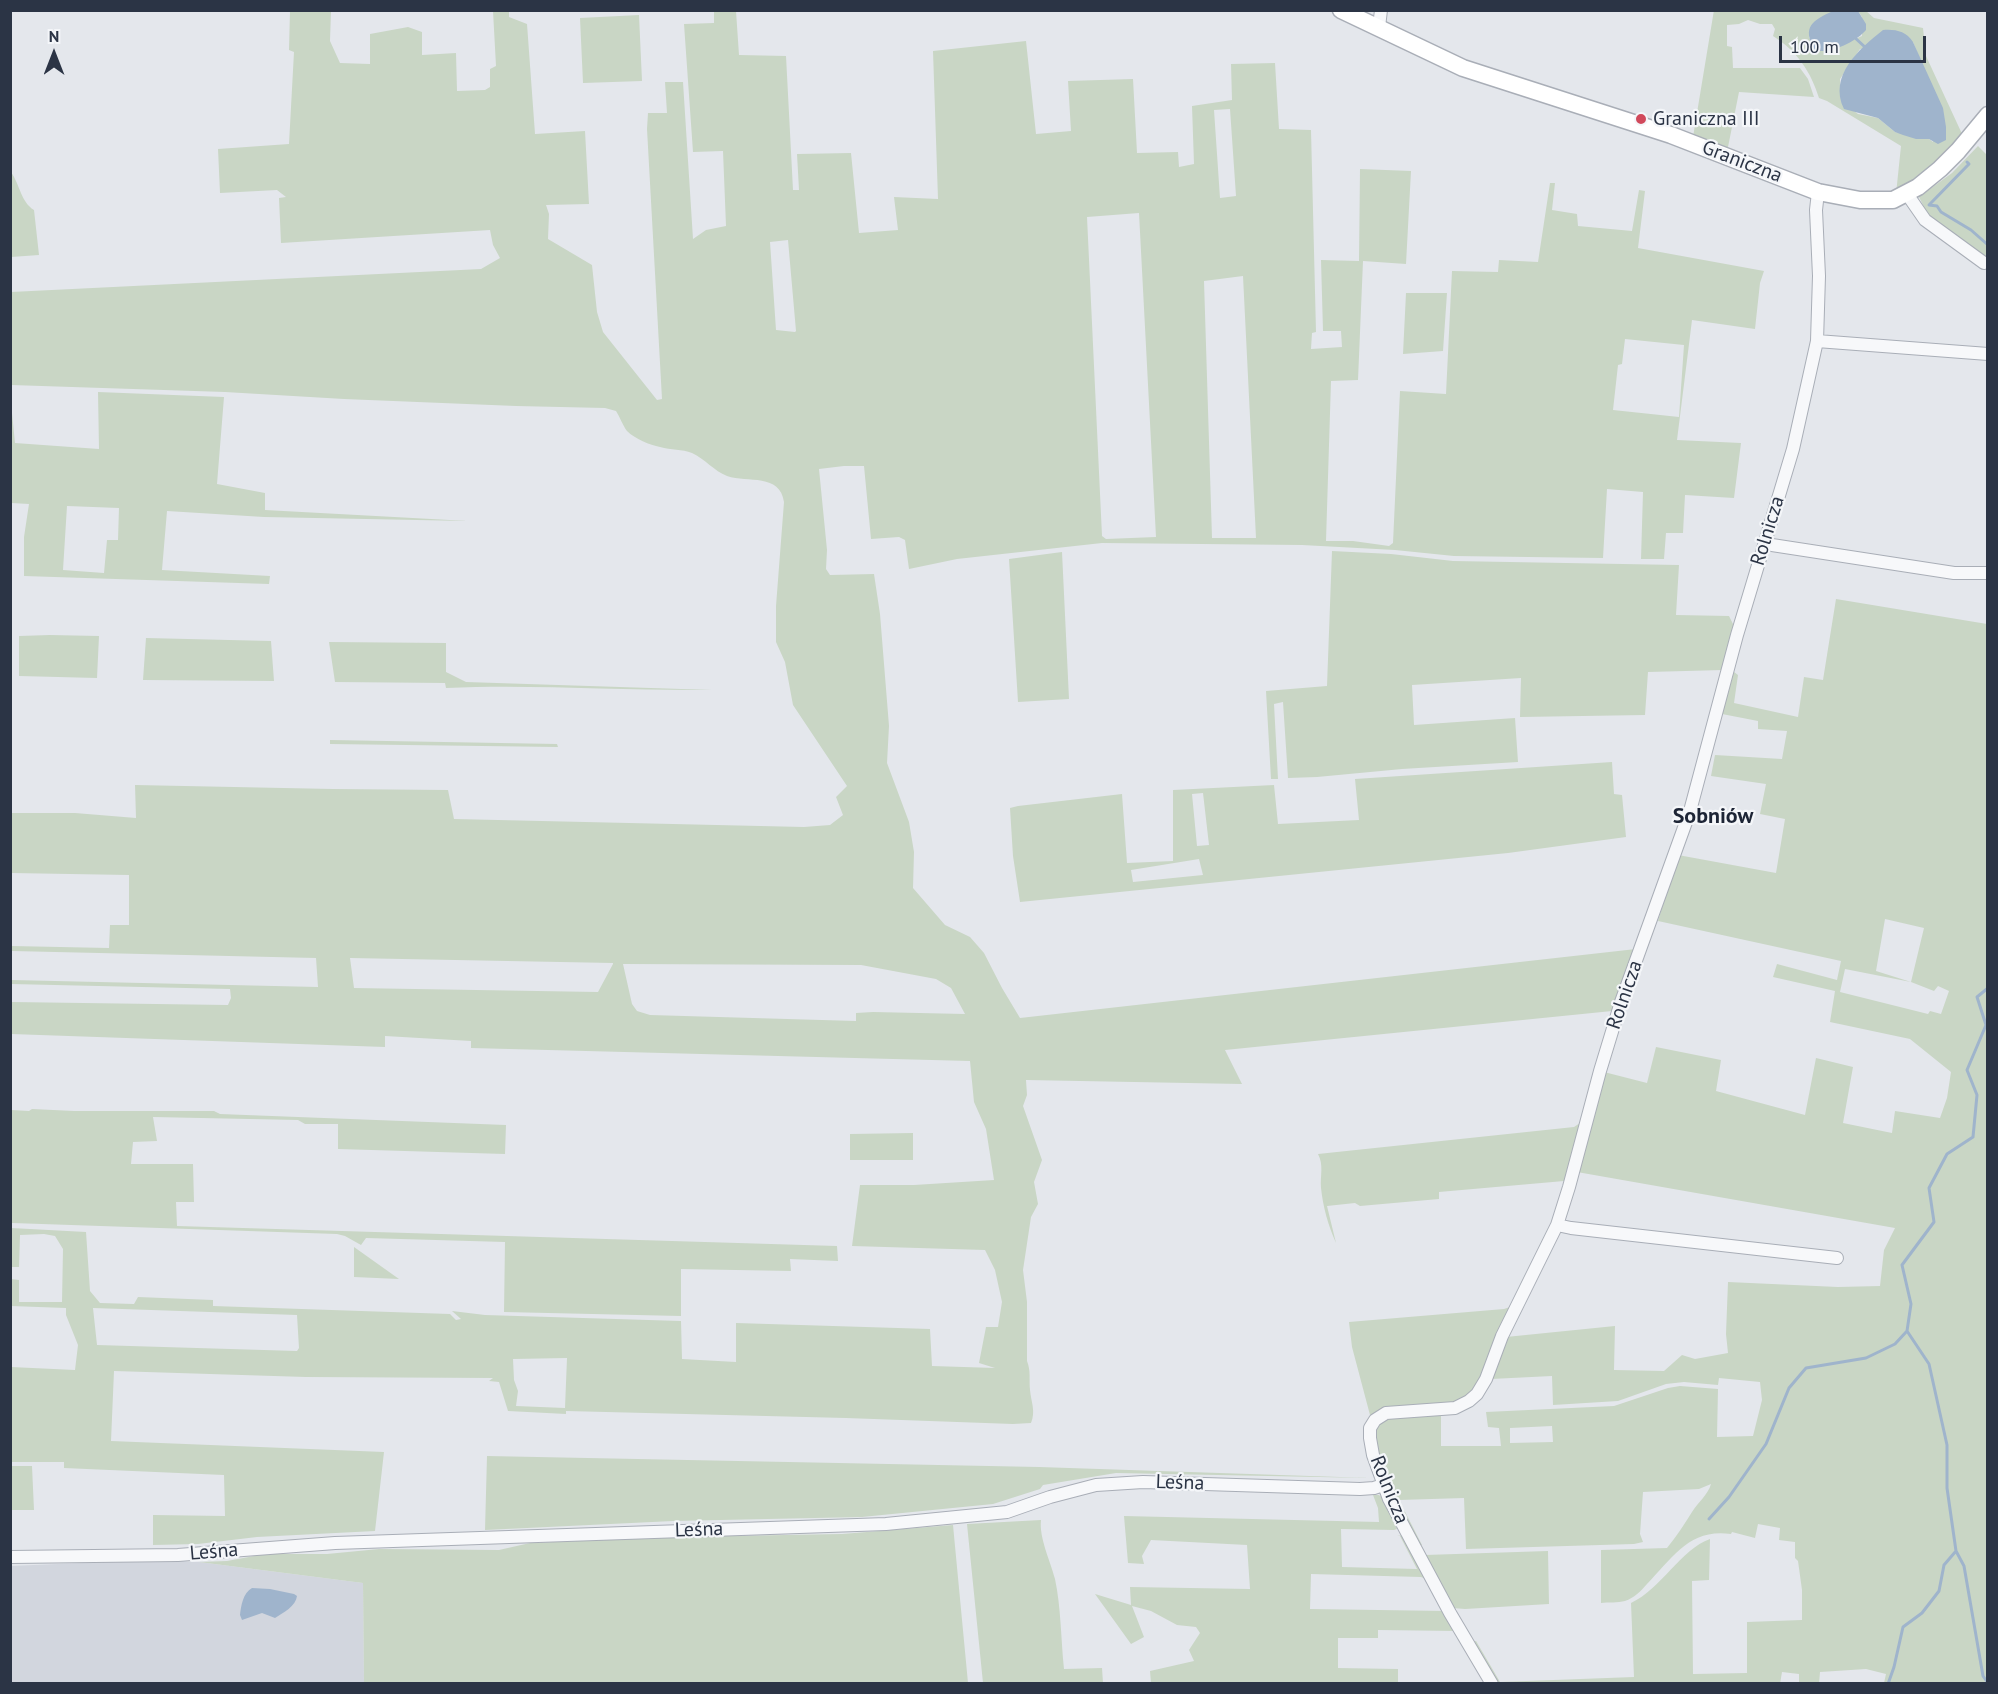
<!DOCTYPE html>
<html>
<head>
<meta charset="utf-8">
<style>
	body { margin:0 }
	#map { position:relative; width:1998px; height:1694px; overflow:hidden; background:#e4e7ec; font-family:"PT Sans",sans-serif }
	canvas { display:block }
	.frame { position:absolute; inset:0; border:12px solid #2b3445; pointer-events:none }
	.north { position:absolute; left:24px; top:24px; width:60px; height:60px; -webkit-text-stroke:4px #f4f6f9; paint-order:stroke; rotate:0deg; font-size:16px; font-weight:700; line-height:24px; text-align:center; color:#2b3445 }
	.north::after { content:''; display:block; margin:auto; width:21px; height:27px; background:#2b3445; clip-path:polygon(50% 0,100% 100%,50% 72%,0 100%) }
	.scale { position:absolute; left:1779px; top:36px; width:147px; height:27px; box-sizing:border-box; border:3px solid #2b3445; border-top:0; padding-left:8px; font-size:18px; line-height:21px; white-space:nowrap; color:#2b3445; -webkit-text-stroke:4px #f4f6f9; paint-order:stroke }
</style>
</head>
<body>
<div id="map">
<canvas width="1998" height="1694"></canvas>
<div class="frame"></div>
<div class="north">N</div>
<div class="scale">100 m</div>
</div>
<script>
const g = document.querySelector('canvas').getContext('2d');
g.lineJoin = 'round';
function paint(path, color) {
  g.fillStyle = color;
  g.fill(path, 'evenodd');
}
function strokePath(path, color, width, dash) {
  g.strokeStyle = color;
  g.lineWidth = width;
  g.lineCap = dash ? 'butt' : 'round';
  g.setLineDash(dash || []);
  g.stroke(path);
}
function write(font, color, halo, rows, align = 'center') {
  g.font = font + ' "PT Sans",sans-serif';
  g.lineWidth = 4.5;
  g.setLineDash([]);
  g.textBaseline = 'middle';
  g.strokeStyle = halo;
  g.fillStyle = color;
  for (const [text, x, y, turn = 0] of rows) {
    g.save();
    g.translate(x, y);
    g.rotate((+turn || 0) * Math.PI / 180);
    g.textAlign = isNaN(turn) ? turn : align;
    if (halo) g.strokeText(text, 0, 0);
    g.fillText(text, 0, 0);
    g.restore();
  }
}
paint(new Path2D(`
	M152 1560 199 1562 363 1583 364 1683H11L10 1566Z`), '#d2d6de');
paint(new Path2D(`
	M1714 10 1833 11 1809 37 1815 50 1834 48 1862 36V17L1858 11H1866L1874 18 1923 28 1926 56 1963 136 1941 160 1896 194 1901 146 1827 101 1819 98C1811 72 1797 51 1773 36L1775 29 1772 24H1760L1748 20 1739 24 1727 25V46L1732 47 1733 68H1800L1808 79 1814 97 1739 92 1727 152 1693 137ZM1913 42 1925 72 1933 142 1929 139 1895 132 1878 118 1858 114 1841 101 1840 79 1860 49Z
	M290 11H331L330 41 340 63 370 64V34L408 27 422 32V55L456 53 457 91 485 90 490 87V69L496 66 493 11H509V17L527 24 535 134 585 131 589 204 546 205 549 214 548 239 592 265 597 312 603 332 657 400 662 399 647 129 648 113H667L665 82H683L693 239 706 230 726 226 723 151 693 152 684 24 714 23V11H736L739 55 786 56 793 190H799L797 154 851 153 859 233 898 230 894 197 938 199 933 51 1026 41 1036 134 1071 131 1068 81 1133 79 1137 153 1178 152 1179 167 1194 164 1192 106 1232 100 1231 64 1275 63 1279 129 1311 130 1316 332 1312 333 1311 349 1342 347 1341 331H1323L1321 260 1359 261 1360 169 1411 171 1406 264 1363 261 1358 380 1331 381 1326 541H1353L1389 546 1393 543 1400 391 1446 394 1452 271 1498 272 1499 260 1538 262 1550 183H1555L1552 210 1577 214 1578 226 1632 231 1639 190 1645 191 1638 248 1764 271 1760 283 1755 329 1692 320 1677 440 1741 443 1734 498 1685 495 1683 533H1666L1664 559H1641L1643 492 1607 489 1603 558 1454 556 1395 550 1302 545 1102 543 957 559 909 569 905 540 899 537 871 539 864 466H844L819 469 827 550 826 569 830 575 874 574 880 614 889 726 887 763 909 822 914 852 913 888 945 925 970 937 984 953 1002 988 1020 1018 1636 949 1606 1043 1602 1044 1606 1036 1612 1011 1225 1050 1242 1084 1026 1080 1027 1095 1023 1106 1042 1160 1034 1182 1038 1204 1031 1217 1023 1270 1027 1302V1361C1031 1371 1029 1379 1030 1390 1031 1402 1036 1411 1031 1423L1013 1424 846 1418 566 1411V1414L508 1411 499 1382 489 1381 493 1378 306 1377 114 1371 111 1441 384 1452 375 1531 257 1537 198 1544 153 1545V1515L225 1516 224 1475 64 1468V1462H11V1367L75 1370 78 1345 66 1315V1308L11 1306V1279L19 1280V1302H62L63 1249 55 1236 44 1234 20 1235 19 1267H11V1228L86 1232 90 1291 100 1303 134 1304 138 1297 213 1300V1306L450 1314 456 1320 461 1319 452 1311 485 1315 681 1321 682 1359 736 1362V1323L930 1329 932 1366 995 1368 979 1363 986 1327H998L1002 1302 995 1270 985 1250 852 1246 860 1185H914L994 1180 986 1129 974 1102 970 1061 471 1048V1041L385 1036V1047L11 1034 10 1000 11 1002 228 1005 231 998 230 989 11 984V980L318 987 316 958 12 951 11 946 109 948 110 925H129V875L11 873V813H75L136 818 135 785 333 789 448 790 454 819 804 827 830 825 843 815 836 797 847 786 793 705 785 662 776 642V606L784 502C780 473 748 483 727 476 714 471 705 459 692 453 682 449 671 450 660 447 650 445 635 439 627 431 623 426 620 417 616 411L605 408 516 406 344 399 225 392 11 385V292L481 269 500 258 493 245 490 230 281 243 279 198 286 197 277 190 220 193 218 149 289 144 294 52 289 50ZM1230 109 1236 196 1220 198 1214 110ZM1139 213 1156 537 1106 539 1102 536 1087 217ZM788 240 796 331 795 332 776 330 770 242ZM1243 276 1256 538H1212L1204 281ZM1625 339 1684 345 1679 417 1613 410 1618 365 1622 364ZM350 958 613 963V964L598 992 354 988ZM623 964 861 965 936 979 951 988 965 1014 873 1012 856 1013V1021L650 1015 637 1011 632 1004ZM93 1308 297 1315 299 1348 297 1351 97 1345ZM567 1358 565 1408 516 1406 518 1391 514 1380 513 1359Z
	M639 15 642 81 583 83 580 18Z
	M1978 146 1987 155V258L1928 215 1919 197 1952 173Z
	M11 172C20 185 21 202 34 210L39 255 11 257Z
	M1406 293H1447L1443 351 1403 354Z
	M98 392 224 397 217 484 265 493V510L468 521 264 517 167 511 162 570 270 576 269 584 24 576V537L29 504 11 503V403L15 443 99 449ZM67 506 119 508 118 540H107L104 573 63 570Z
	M1332 551 1391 554 1453 561 1679 565 1676 615 1729 616 1736 630 1723 670 1648 672 1645 715 1520 717 1521 678 1412 685 1414 725 1515 718 1518 762 1402 769 1317 777 1288 778 1283 702 1274 704 1278 779H1271L1266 691 1327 686Z
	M1062 552 1069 699 1018 702 1009 559Z
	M1836 599 1987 624V1683H1884L1886 1674 1866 1669 1820 1672 1819 1684 1799 1683V1674L1782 1672 1780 1684 1497 1683 1471 1642 1476 1641 1500 1682 1634 1677 1631 1603C1661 1589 1681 1549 1710 1539L1709 1580 1692 1581 1693 1674 1747 1673V1622L1802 1620V1590L1798 1561 1795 1558V1542L1779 1540 1780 1528 1758 1524 1755 1538 1732 1532 1731 1534C1690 1528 1673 1557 1647 1584 1641 1591 1634 1598 1625 1601 1618 1603 1608 1602 1601 1603V1550L1667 1548C1676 1537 1684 1525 1692 1512 1698 1502 1708 1495 1711 1484L1699 1489 1643 1492 1640 1534 1643 1542 1634 1544 1466 1549 1464 1498 1399 1500 1422 1545H1418C1407 1526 1354 1432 1385 1418 1392 1416 1431 1416 1441 1415V1446H1501L1499 1428 1488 1427 1486 1412 1614 1406 1668 1388 1680 1386 1718 1389 1717 1437 1753 1436 1762 1400 1760 1382 1719 1378 1718 1385 1684 1382 1666 1384 1618 1401 1553 1405 1552 1376 1491 1379 1506 1337 1615 1326 1614 1370 1664 1371 1682 1355 1695 1359 1728 1353 1726 1334 1728 1282 1838 1287 1880 1286 1884 1250 1895 1228 1577 1172 1604 1072 1647 1083 1656 1047 1721 1060 1716 1091 1805 1115 1816 1058 1853 1067 1843 1123 1892 1133 1895 1111 1940 1118 1947 1098 1951 1072 1910 1039 1830 1022 1835 991 1773 977 1777 964 1837 980 1841 961 1658 921 1678 855 1776 873 1785 819 1760 814 1766 784 1711 776 1715 755 1782 759 1787 731 1758 729V721L1722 714 1734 672 1738 675 1734 703 1798 717 1804 677 1823 680ZM1885 919 1924 928 1911 982 1876 971ZM1845 969 1911 982 1934 991 1938 986 1949 991 1941 1014 1930 1011 1928 1014 1840 992ZM1552 1426 1553 1442 1510 1443V1428Z
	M50 635 99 636 97 678 19 676V636Z
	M146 638 271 641 274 681 143 680Z
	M329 642 446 643V672L466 682 712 690C623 691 534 684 446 688L445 683 335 682Z
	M330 740 557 744 558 747 330 744Z
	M1612 762 1614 794 1622 795 1626 837 1508 853 1020 902 1013 856 1010 808 1018 806 1122 794 1127 863 1173 861V790L1274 785 1278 824 1359 820 1355 779ZM1203 793 1209 845 1197 846 1192 794ZM1199 859 1203 875 1133 882 1131 870Z
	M32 1109 74 1111H214L220 1114 506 1125 505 1154 338 1149V1124H305L298 1120 153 1117 157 1141 133 1142 131 1164H193L194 1202H176L177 1226 837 1246 838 1261 790 1259 791 1271 681 1269V1316L504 1312 505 1242 366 1238 361 1245 345 1236 337 1234 12 1223 11 1110 29 1111Z
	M1580 1123 1567 1180 1564 1181 1439 1192V1199L1360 1206 1355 1203 1327 1206 1336 1243C1328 1225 1323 1207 1321 1188 1320 1176 1324 1165 1318 1154L1574 1127Z
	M913 1133V1160H850V1134Z
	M354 1247 399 1279 354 1277Z
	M1513 1306 1478 1388 1456 1403 1372 1417 1370 1415 1352 1347 1349 1322 1504 1309Z
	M487 1456 1039 1467 1370 1478 1116 1473 1043 1485 1040 1489 993 1504 862 1517 673 1521 485 1530Z
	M11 1466H32L34 1510H11Z
	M1373 1495H1379L1387 1502 1397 1529 1394 1530 1341 1529 1342 1567 1417 1569 1400 1536H1397L1404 1535 1428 1580 1421 1577 1311 1574 1310 1609 1446 1611 1457 1631 1378 1630V1638H1338V1668L1398 1669V1683H1151L1150 1671 1194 1661 1189 1650 1200 1633 1196 1627 1177 1625 1151 1611 1132 1606 1144 1637 1131 1644 1095 1594 1131 1605 1130 1587 1250 1589 1247 1545 1151 1540 1142 1556 1144 1564 1128 1563 1124 1516 1379 1522 1378 1508Z
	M1041 1520C1039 1538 1050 1560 1055 1579 1061 1607 1061 1640 1064 1669L1102 1668 1103 1683H983L967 1524Z
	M953 1525 968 1683H364L363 1583 199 1562 227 1561 265 1554H327L379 1549 499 1550 530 1543 672 1537 842 1534Z
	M1548 1551 1549 1604 1465 1609 1453 1608 1425 1555Z`), '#c9d6c5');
paint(new Path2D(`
	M1833 11H1858L1866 24V30C1857 41 1830 55 1815 50 1801 27 1813 20 1833 11Z
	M1883 30C1895 29 1906 31 1913 42L1943 108 1946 127V140L1938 144 1929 139H1916L1903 135 1895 132 1878 118 1844 109C1828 76 1859 49 1883 30Z
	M252 1588 270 1589 294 1594 297 1596C296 1606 283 1613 275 1618L262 1613 242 1620 240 1615C241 1606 243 1593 252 1588Z`), '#9fb4cc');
strokePath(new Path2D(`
	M1853 36 1866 48
	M1967 162 1969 164 1929 205 1937 206 1941 212 1971 230 1988 245
	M1988 988 1977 997 1986 1025 1967 1070 1977 1095 1973 1137 1947 1154 1929 1188 1934 1222 1902 1265 1911 1304 1907 1331 1929 1364 1947 1445V1488L1956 1551 1964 1566 1983 1676 1988 1683
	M1709 1519 1729 1497 1766 1444 1789 1388 1806 1368 1866 1358 1895 1344 1907 1331
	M1888 1684 1894 1667 1903 1627 1922 1613 1939 1591 1944 1565 1956 1551`), '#9fb4cc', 3);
const street = new Path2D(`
	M1379 27 1381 10
	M1907 194 1925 220 1984 263
	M1817 341 1988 354
	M1764 542 1772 545 1954 573H1988
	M1557 1225 1571 1228 1837 1258
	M10 1557 178 1555 335 1543 886 1524 1007 1512 1050 1497 1096 1485 1143 1482 1360 1489 1374 1488 1383 1485
	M1492 1684 1450 1613 1389 1499 1373 1455 1370 1438V1428L1375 1420 1386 1413 1455 1408 1469 1401 1477 1394 1486 1379 1502 1336 1557 1225 1569 1187 1600 1071 1621 1002 1690 811 1737 635 1793 449 1817 341 1819 276 1816 210 1818 192`);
const secondary = new Path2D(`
	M1341 10 1463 68 1671 135 1818 192 1860 200H1893L1918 187 1940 169 1958 151 1988 115`);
strokePath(street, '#a9aeb7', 14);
strokePath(secondary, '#a9aeb7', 19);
strokePath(street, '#f7f8fa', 12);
strokePath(secondary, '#fff', 16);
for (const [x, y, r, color] of [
	[1641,119,6,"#d1495b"]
]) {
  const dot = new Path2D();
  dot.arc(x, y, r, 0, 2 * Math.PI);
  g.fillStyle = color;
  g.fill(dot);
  strokePath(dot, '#f4f6f9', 2);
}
write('20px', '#2b3445', '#f4f6f9', [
	["Graniczna III",1653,119]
], 'left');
write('20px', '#2b3445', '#f4f6f9', [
	["Graniczna",1742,162,21],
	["Rolnicza",1768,531,-73],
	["Rolnicza",1625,995,-71],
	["Leśna",1180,1483,2],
	["Rolnicza",1389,1490,68],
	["Leśna",699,1530,-2],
	["Leśna",214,1552,-5]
]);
write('bold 22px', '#1d2536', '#f4f6f9', [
	["Sobniów",1713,817]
]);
</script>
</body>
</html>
